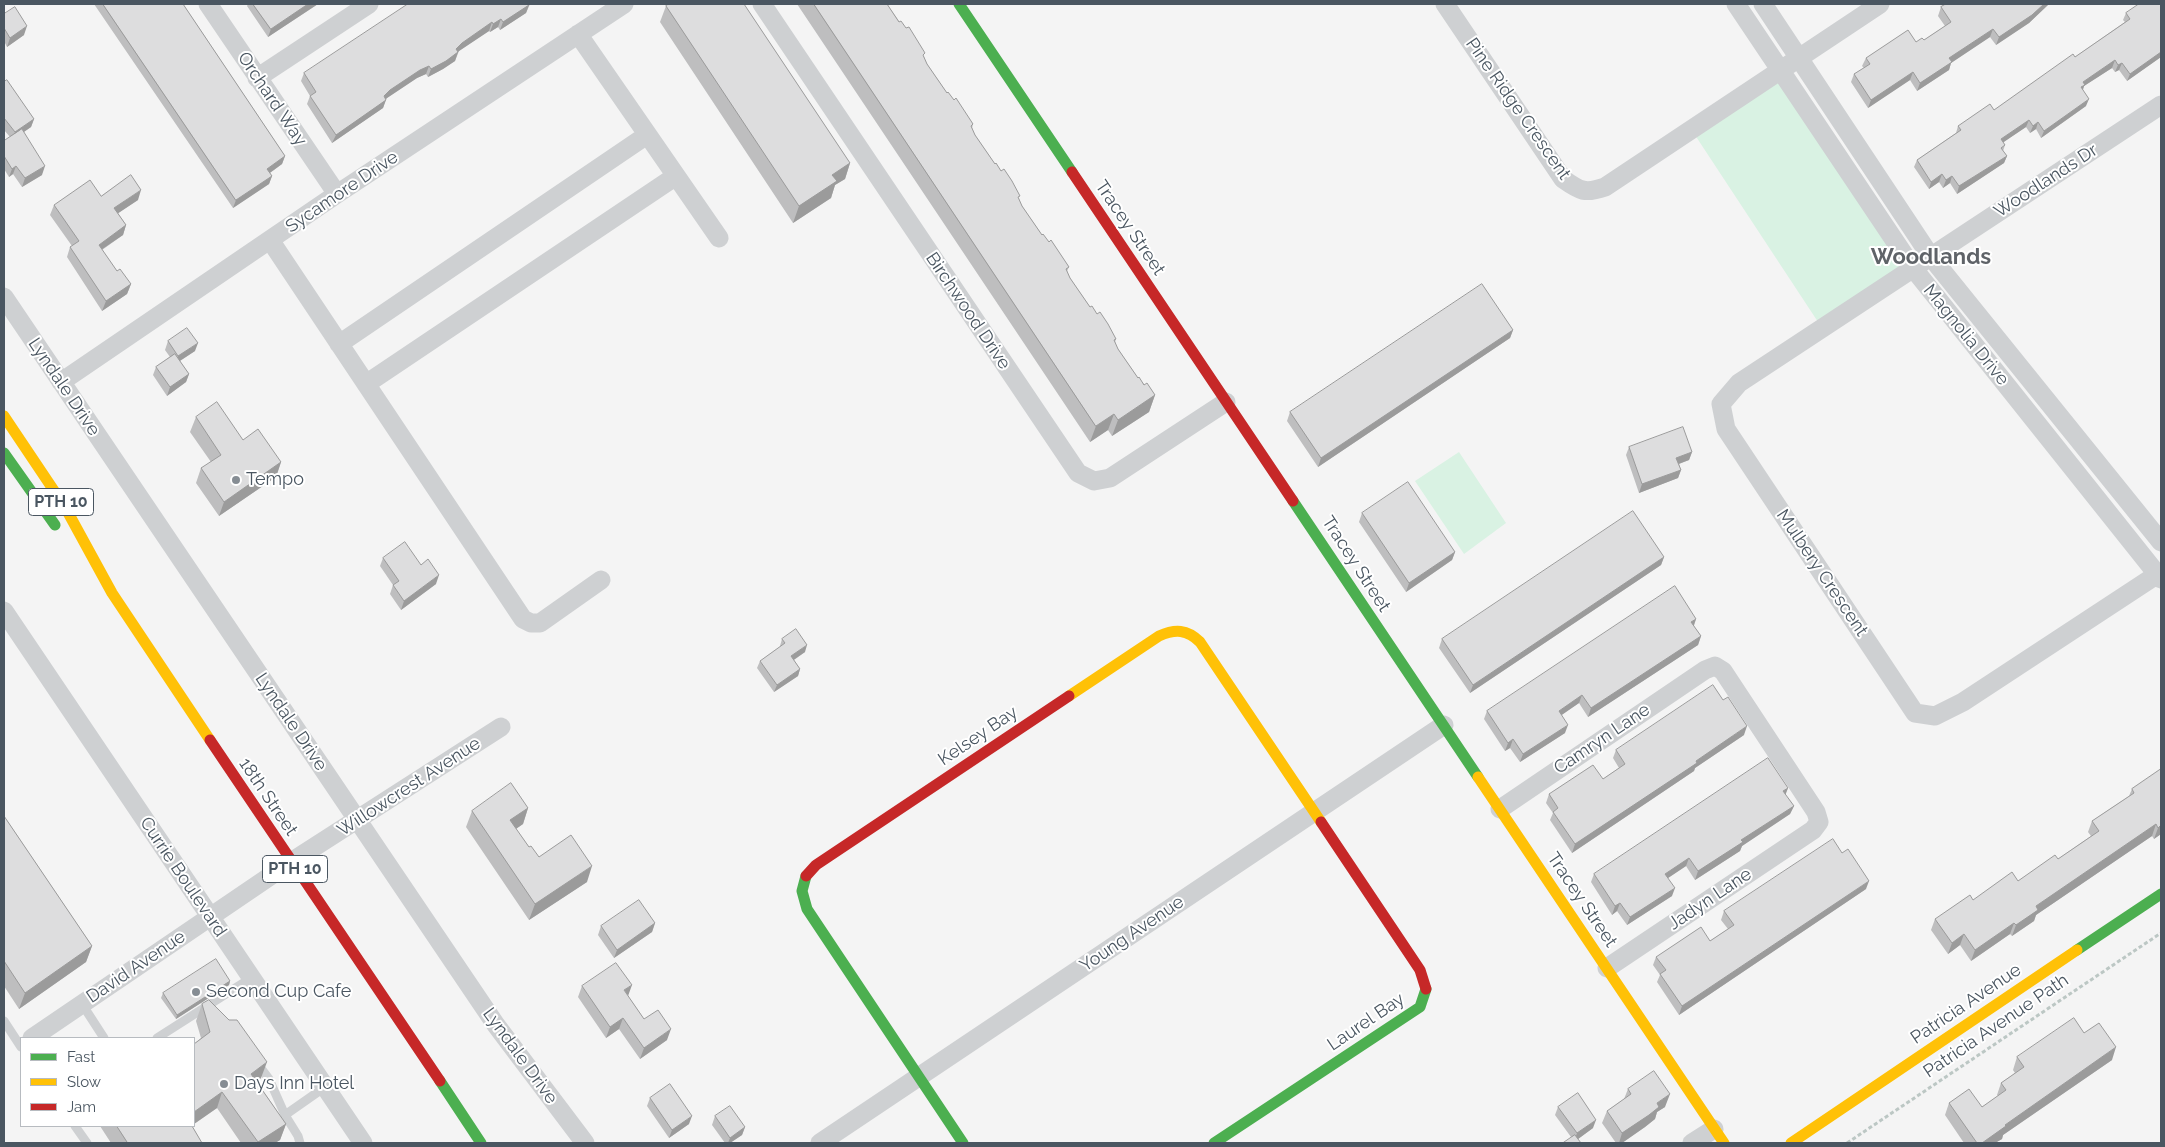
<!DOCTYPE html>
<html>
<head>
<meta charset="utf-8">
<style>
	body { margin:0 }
	#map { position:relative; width:2165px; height:1147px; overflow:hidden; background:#f4f4f4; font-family:Raleway,sans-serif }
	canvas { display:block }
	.frame { position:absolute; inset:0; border:5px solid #4a5661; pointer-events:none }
	.legend { position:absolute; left:20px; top:1037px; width:175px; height:90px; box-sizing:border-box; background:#fff; border:1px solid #b7bbc0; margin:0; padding:6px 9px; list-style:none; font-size:15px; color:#4a5661 }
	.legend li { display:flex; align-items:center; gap:10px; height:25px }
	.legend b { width:25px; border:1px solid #b7bbc0 }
</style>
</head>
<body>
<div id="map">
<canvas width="2165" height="1147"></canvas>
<div class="frame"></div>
<ul class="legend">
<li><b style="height:6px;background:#4caf50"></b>Fast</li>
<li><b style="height:6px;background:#ffc107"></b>Slow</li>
<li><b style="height:6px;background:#c62828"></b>Jam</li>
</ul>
</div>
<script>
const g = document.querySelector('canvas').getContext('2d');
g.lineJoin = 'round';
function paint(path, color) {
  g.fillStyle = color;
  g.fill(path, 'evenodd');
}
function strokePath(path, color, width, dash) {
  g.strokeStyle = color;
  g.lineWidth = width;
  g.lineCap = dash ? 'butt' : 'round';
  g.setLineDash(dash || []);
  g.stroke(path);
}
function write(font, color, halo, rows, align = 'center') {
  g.font = font + ' Raleway,sans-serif';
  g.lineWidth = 4;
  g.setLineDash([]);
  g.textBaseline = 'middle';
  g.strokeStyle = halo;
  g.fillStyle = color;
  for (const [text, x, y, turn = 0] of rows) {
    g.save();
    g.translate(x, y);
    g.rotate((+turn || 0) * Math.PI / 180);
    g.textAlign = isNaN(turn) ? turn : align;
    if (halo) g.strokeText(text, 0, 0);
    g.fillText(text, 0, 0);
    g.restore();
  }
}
paint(new Path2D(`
	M1780 71 1913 268 1822 328 1691 129Z
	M1459 452 1506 523 1464 554 1415 481Z`), '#d9f2e3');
strokePath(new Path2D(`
	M1847 1143 2161 933`), '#bcc7c4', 3, [4, 2.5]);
strokePath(new Path2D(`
	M82 1004 104 1038
	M4 1021 21 1047
	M157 1038 251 978
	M257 1063 269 1079 285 1115
	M75 1126 87 1143
	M300 1143 298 1136 285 1115 325 1087`), '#ced0d2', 9);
strokePath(new Path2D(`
	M208 4 337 194
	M762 4 1078 473 1094 481 1110 478 1226 402
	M1445 4 1563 179C1580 191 1585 194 1605 187L1880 4
	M1736 4 1913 268 2161 579
	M1763 4 1931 257 2161 542
	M578 34 719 238
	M257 78 369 4
	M2161 105 1739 383 1721 404 1726 429 1915 713 1935 716 1963 702 2161 572
	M270 240 523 619 531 623H540L601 580
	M4 297 496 1025 585 1143
	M339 344 647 135
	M61 382 337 194 624 4
	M366 384 676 176
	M4 611 363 1143
	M1500 809 1705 670 1715 666 1723 671 1816 812 1819 822 1813 830 1607 968
	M32 1038 291 862 501 727
	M820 1143 1444 725
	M1692 1143 1714 1129`), '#ced0d2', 19);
strokePath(new Path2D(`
	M959 4 1072 172
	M4 453 55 525
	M1293 501 1478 777
	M806 876 802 891 807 909 963 1143
	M2077 950 2161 894
	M440 1081 481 1143
	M1214 1143 1420 1007 1426 989`), '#4caf50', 11);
strokePath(new Path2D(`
	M4 416 65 507 112 593 210 740
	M1069 696 1159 636C1175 629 1187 629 1200 642L1321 822
	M1478 777 1724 1143
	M1791 1143 2077 950`), '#ffc107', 11);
strokePath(new Path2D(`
	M1072 172 1293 501
	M210 740 440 1081
	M1321 822 1420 970 1426 989
	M806 876 816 865 1069 696`), '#c62828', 11);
paint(new Path2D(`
	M94 4H183L285 156 282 164 270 173 272 176 269 184 233 208Z
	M248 4H318L268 37 247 6Z
	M530 4 526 13 500 30 498 27 490 32 489 31 459 51 455 61 443 69 428 77 426 74 417 78 387 98 386 99 383 108 332 143 307 104 310 96 301 81 304 73Z
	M797 4H887L924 57 927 64 947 93 954 100 973 124 972 128 975 135 1019 199 1022 206 1042 235 1049 242 1069 267 1067 271 1070 278 1090 307 1097 314 1116 339 1115 342 1118 349 1138 378 1155 395 1149 412 1112 436 1108 430 1090 442Z
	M1946 4H2049L2029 23 1996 45 1990 37 1951 63 1949 70 1917 91 1910 80 1868 108 1851 82 1854 74 1864 68 1862 66 1866 58 1924 40 1945 26 1938 16 1941 7Z
	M2161 4V57L2127 81 2119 70 2115 72 2112 68 2084 86 2083 90 2086 106 2041 138 2036 129 2030 133 2026 127 2003 142 2005 145 2003 151 2007 156 2004 163 1957 194 1950 183 1943 188 1939 182 1929 189 1914 167 1917 160 1956 133 1958 126 1994 110 2075 57 2125 22 2123 20 2126 13Z
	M666 6 850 163 845 179 835 185 831 198 793 223 660 22Z
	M4 14 24 35 7 47 4 41Z
	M4 82 34 119 31 127 24 132 42 175 22 187 13 174 9 177 4 169V141L10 137 4 130Z
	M138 200 118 213 126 225 123 235 102 250 117 271 131 284 127 294 102 311 67 257 70 247 72 246 50 215 54 205Z
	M1513 330 1510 338 1318 467 1287 421 1290 412Z
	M168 341 195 351 180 361 189 374 186 382 167 396 153 375 156 367 170 357 165 350Z
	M196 417 243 440 281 462 276 477 219 516 196 483 201 468 211 462 190 432Z
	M1629 447 1692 452 1689 460 1679 464 1681 470 1678 478 1639 493 1626 455Z
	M1362 513 1455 552 1452 560 1406 592 1359 522Z
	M1664 557 1661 565 1470 693 1439 648 1442 639Z
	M383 558 421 565 436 584 401 610 390 594 393 585 380 566Z
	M1696 619 1694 626 1701 636 1698 645 1588 717 1579 703 1561 715 1565 733 1520 762 1510 748 1505 751 1484 719 1487 711Z
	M782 639 805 652 794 660 800 669 798 676 774 692 757 668 760 661 780 647V646Z
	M1744 735 1695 768 1694 771 1572 853 1550 820 1553 813 1546 803 1549 794 1603 779 1619 768 1613 758 1616 750Z
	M2161 769V834L2154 839 2152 836 2036 915 2034 921 2012 936 2010 934 1971 961 1960 945 1948 954 1931 930 1935 919 1973 900 2018 881 2058 859 2091 836 2088 832 2092 821 2129 796 2132 789Z
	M1788 788 1785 794 1794 806 1790 814 1742 846 1740 851 1695 880 1686 866 1668 878 1672 896 1627 925 1617 911 1612 915 1591 882 1594 874Z
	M528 808 523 824 516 829 529 847 539 857 587 882 529 920 466 827 472 811Z
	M4 816 92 946 86 962 19 1009 4 986Z
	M1866 889 1679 1015 1657 982 1660 975 1653 965 1656 957 1710 941 1728 929 1721 920 1724 911Z
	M655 923 652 932 614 958 598 935 601 926Z
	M230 981 229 985 176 1019 161 998 163 993Z
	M582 986 628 996 644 1019 667 1040 640 1059 619 1029 606 1038 578 997Z
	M202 1004 261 1078 257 1082 286 1124 280 1140 275 1143H241L217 1108 194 1124V1044L201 1038 196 1021Z
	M2084 1033 2112 1060 2003 1135 2002 1139 1995 1143H1964L1945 1115 1949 1103 1982 1107 1998 1096 1997 1095 2001 1083 2015 1073 2013 1070 2017 1057Z
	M1628 1089 1665 1107 1657 1112 1655 1119 1645 1127 1622 1143H1616L1602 1123 1607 1111 1624 1099Z
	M650 1098 689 1124 669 1138 647 1106Z
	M1558 1107 1593 1128 1578 1139 1571 1137 1555 1115Z
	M715 1116 745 1127 742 1135 730 1143H725L712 1125Z
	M100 1126H192L202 1143H111Z`), '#bebebf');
paint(new Path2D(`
	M308 4H318L268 37 271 29Z
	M526 4H530L527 7 529 5 526 13 500 30 503 22Z
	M2044 4H2049L2029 23 1996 45 1999 37Z
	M501 19 498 27 490 32 493 24Z
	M492 22 489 31 459 51 456 54 458 52 455 61 443 69 428 77 431 69 462 43Z
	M27 26 24 35 7 47 10 38Z
	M1993 29 1990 37 1951 63 1949 70 1917 91 1920 83 1949 58Z
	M2161 52V57L2127 81 2130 74Z
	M2115 60 2112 68 2084 86 2082 92 2079 95 2083 82Z
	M2122 63 2119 70 2115 72 2118 65Z
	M429 66 426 74 417 78 387 98 384 101 386 100 383 108 332 143 336 135 384 96 390 90 420 70Z
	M1913 72 1910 80 1868 108 1871 100Z
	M2089 99 2086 106 2041 138 2044 131Z
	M34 119 31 127 12 140 15 132Z
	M2029 120 2026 127 1998 146 2001 139Z
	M2038 122 2036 129 2030 133 2033 126Z
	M285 156 282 164 264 177 267 169Z
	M2007 156 2004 163 1957 194 1959 186Z
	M850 163 845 179 835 185 831 198 793 223 799 206 832 175Z
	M16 166 13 174 9 177 12 169Z
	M45 166 42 175 22 187 25 178Z
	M1942 174 1939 182 1929 189 1931 182Z
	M272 176 269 184 233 208 236 200Z
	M1952 176 1950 183 1943 188 1946 180Z
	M141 190 138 200 111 218 114 208Z
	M126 225 123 235 95 254 99 245Z
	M131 284 127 294 102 311 106 301Z
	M1513 330 1510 338 1318 467 1321 458Z
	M198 343 195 351 175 364 178 356Z
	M189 374 186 382 167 396 170 387Z
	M1155 395 1149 412 1112 436 1118 420Z
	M1114 414 1108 430 1090 442 1096 426Z
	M1692 452 1689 460 1673 466 1676 458Z
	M281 462 276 477 219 516 224 502Z
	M1681 470 1678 478 1639 493 1642 484Z
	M1455 552 1452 560 1406 592 1409 583Z
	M1664 557 1661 565 1470 693 1473 685Z
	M439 575 436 584 401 610 404 601Z
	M1696 619 1693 627 1691 622Z
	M1701 636 1698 645 1588 717 1591 708Z
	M807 645 805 652 789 663 791 656Z
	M800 669 798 676 774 692 777 685Z
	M1582 695 1579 703 1556 719 1559 711Z
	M1568 725 1565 733 1520 762 1523 754Z
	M1747 726 1744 735 1695 768 1694 771 1572 853 1575 844Z
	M1513 739 1510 748 1505 751 1508 743Z
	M1788 788 1785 796 1783 791Z
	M1794 806 1790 814 1742 846 1740 851 1695 880 1698 871 1741 840Z
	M528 808 523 824 504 837 510 820Z
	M2156 824 2152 836 2036 915 2034 921 2012 936 2016 925 2036 906Z
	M2161 825V834L2154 839 2158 828Z
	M1689 858 1686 866 1662 882 1665 874Z
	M592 866 587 882 529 920 535 904Z
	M1869 881 1866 889 1679 1015 1682 1006Z
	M1675 888 1672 896 1627 925 1630 917Z
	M1620 903 1617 911 1612 915 1615 906Z
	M655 923 652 932 614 958 617 950Z
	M2014 923 2010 934 1971 961 1975 950Z
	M1964 934 1960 945 1948 954 1952 943Z
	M92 946 86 962 19 1009 25 993Z
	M230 981 229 985 176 1019 177 1015Z
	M632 985 628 996 624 990Z
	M623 1018 619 1029 606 1038 610 1027Z
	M671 1029 667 1040 640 1059 644 1048Z
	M2116 1047 2112 1060 2003 1135 2002 1139 1995 1143H1982L2005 1125Z
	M267 1062 261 1078 245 1090 251 1074Z
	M222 1092 217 1108 194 1124V1112Z
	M1670 1094 1665 1107 1657 1112 1655 1119 1645 1127 1622 1143H1619L1622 1133 1657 1103Z
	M692 1116 689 1124 669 1138 672 1130Z
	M1596 1120 1593 1128 1574 1142 1577 1133Z
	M286 1124 280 1140 275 1143H257L258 1142Z
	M745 1127 742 1135 730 1143H728L730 1138Z`), '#9b9b9b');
const building = new Path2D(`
	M103 4H183L285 156 267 169 272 176 236 200Z
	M253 4H308L271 29Z
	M408 4H528L529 5 503 22 501 19 493 24 492 22 462 43 456 49 458 52 446 61 431 69 429 66 420 70 390 90 384 96 386 100 336 135 310 96 316 92 304 73Z
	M669 4H744L850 163 832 175 837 181 799 206 666 6Z
	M814 4H887L899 22 901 21 906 28 909 27 925 53 923 55 927 64 947 93 948 92 954 100 956 98 973 124 971 126 975 135 995 164 996 163 1001 171 1004 169 1012 181 1020 196 1018 197 1022 206 1042 235 1043 234 1049 242 1051 240 1069 267 1066 269 1070 278 1090 307 1092 306 1097 314 1100 312 1108 324 1116 339 1114 340 1118 349 1138 378 1139 377 1144 385 1147 383 1155 395 1118 420 1114 414 1096 426Z
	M1946 4H2044L2032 15 1999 37 1993 29 1949 58 1952 62 1920 83 1913 72 1871 100 1854 74 1870 64 1866 58 1908 30 1916 42 1922 38 1924 40 1951 22 1941 7Z
	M2139 4H2161V52L2130 74 2122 63 2118 65 2115 60 2083 82 2085 85 2081 87 2089 99 2044 131 2038 122 2033 126 2029 120 2001 139 2005 145 2001 148 2007 156 1959 186 1952 176 1946 180 1942 174 1931 182 1917 160 1961 130 1958 126 1990 104 1994 110 2073 54 2075 57 2130 19 2126 13Z
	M15 7 27 26 10 38 4 28V14Z
	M7 80 34 119 15 132 4 118V82Z
	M22 129 45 166 25 178 16 166 12 169 4 156V141Z
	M131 175 141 190 114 208 126 225 99 245 117 271 120 269 131 284 106 301 70 247 79 241 54 205 90 180 101 196Z
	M1482 284 1513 330 1321 458 1290 412Z
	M187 328 198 343 178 356 168 341Z
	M175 354 189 374 170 387 156 367Z
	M217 402 243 440 258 429 281 462 224 502 201 468 221 455 196 417Z
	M1683 427 1692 452 1676 458 1681 470 1642 484 1629 447Z
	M1408 482 1455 552 1409 583 1362 513Z
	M1633 511 1664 557 1473 685 1442 639Z
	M405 542 421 565 428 559 439 575 404 601 393 585 399 581 383 558Z
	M1675 586 1696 619 1691 622 1701 636 1591 708 1582 695 1559 711 1568 725 1523 754 1513 739 1508 743 1487 711Z
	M796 629 807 645 791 656 800 669 777 685 760 661 785 643 782 639Z
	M1713 685 1723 700 1728 697 1747 726 1696 761 1697 763 1575 844 1553 812 1558 808 1549 794 1593 765 1603 779 1625 764 1616 750Z
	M1768 758 1788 788 1783 791 1794 806 1741 840 1743 842 1698 871 1689 858 1665 874 1675 888 1630 917 1620 903 1615 906 1594 874Z
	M2161 769V825L2158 828 2156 824 2036 906 2038 910 2016 925 2014 923 1975 950 1964 934 1952 943 1935 919 1970 895 1973 900 2012 872 2018 881 2055 855 2058 859 2099 831 2092 821 2134 793 2132 789Z
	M511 783 528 808 510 820 529 847 531 846 539 857 571 835 592 866 535 904 472 811Z
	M4 816 92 946 25 993 4 961Z
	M1833 839 1842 853 1848 849 1869 881 1682 1006 1660 974 1666 970 1656 957 1701 927 1710 941 1734 925 1724 911Z
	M639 900 655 923 617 950 601 926Z
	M216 959 230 981 177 1015 163 993Z
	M616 963 632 985 624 990 644 1019 658 1010 671 1029 644 1048 623 1018 610 1027 582 986Z
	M209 1000 229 1020H237L267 1062 251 1074 286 1124 258 1142 222 1092 194 1112V1044L210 1032 202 1004Z
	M2074 1018 2084 1033 2099 1023 2116 1047 2005 1125 2006 1126 1982 1143H1977L1949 1103 1969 1089 1982 1107 2006 1090 2001 1083 2024 1067 2017 1057Z
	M1654 1071 1670 1094 1657 1103 1659 1107 1649 1115 1622 1133 1607 1111 1631 1094 1628 1089Z
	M670 1084 692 1116 672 1130 650 1098Z
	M1578 1093 1596 1120 1577 1133 1558 1107Z
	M730 1106 745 1127 730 1138 715 1116Z
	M117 1126H192L202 1143H128Z
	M1575 1135 1581 1143H1563Z`);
paint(building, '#ddddde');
strokePath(building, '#9b9b9b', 1);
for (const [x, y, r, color] of [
	[236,480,5,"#868d94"],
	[196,992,5,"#868d94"],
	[224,1084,5,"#868d94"]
]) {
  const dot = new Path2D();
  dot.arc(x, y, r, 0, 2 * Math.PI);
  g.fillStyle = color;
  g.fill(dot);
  strokePath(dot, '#fff', 2);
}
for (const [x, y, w] of [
	[61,502,65],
	[295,869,65]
]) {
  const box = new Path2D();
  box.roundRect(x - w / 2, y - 13.5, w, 27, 4);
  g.fillStyle = '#fff';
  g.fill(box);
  strokePath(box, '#4a5661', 1);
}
write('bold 16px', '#4a5661', null, [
	["PTH 10",61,502],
	["PTH 10",295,869]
]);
write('18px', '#4a5661', '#fff', [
	["Orchard Way",272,99,56],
	["Pine Ridge Crescent",1518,109,55],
	["Woodlands Dr",2046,181,-33],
	["Sycamore Drive",342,192,-34],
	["Tracey Street",1130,228,56],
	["Birchwood Drive",968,311,56],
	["Magnolia Drive",1966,335,51],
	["Lyndale Drive",64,387,56],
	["Tracey Street",1356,564,57],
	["Mulbery Crescent",1822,573,56],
	["Lyndale Drive",291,722,56],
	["Kelsey Bay",978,736,-34],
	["Camryn Lane",1602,739,-34],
	["Willowcrest Avenue",409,787,-33],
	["18th Street",268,797,56],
	["Currie Boulevard",183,877,56],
	["Jadyn Lane",1710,899,-34],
	["Tracey Street",1582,900,56],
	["Young Avenue",1132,934,-34],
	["David Avenue",136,967,-34],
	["Patricia Avenue",1966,1004,-34],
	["Laurel Bay",1366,1022,-34],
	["Patricia Avenue Path",1996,1026,-34],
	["Lyndale Drive",520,1056,54]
]);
write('18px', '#4a5661', '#fff', [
	["Tempo",246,480],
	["Second Cup Cafe",206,992],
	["Days Inn Hotel",234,1084]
], 'left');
write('bold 22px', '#5f6368', '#fff', [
	["Woodlands",1931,257]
]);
</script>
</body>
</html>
